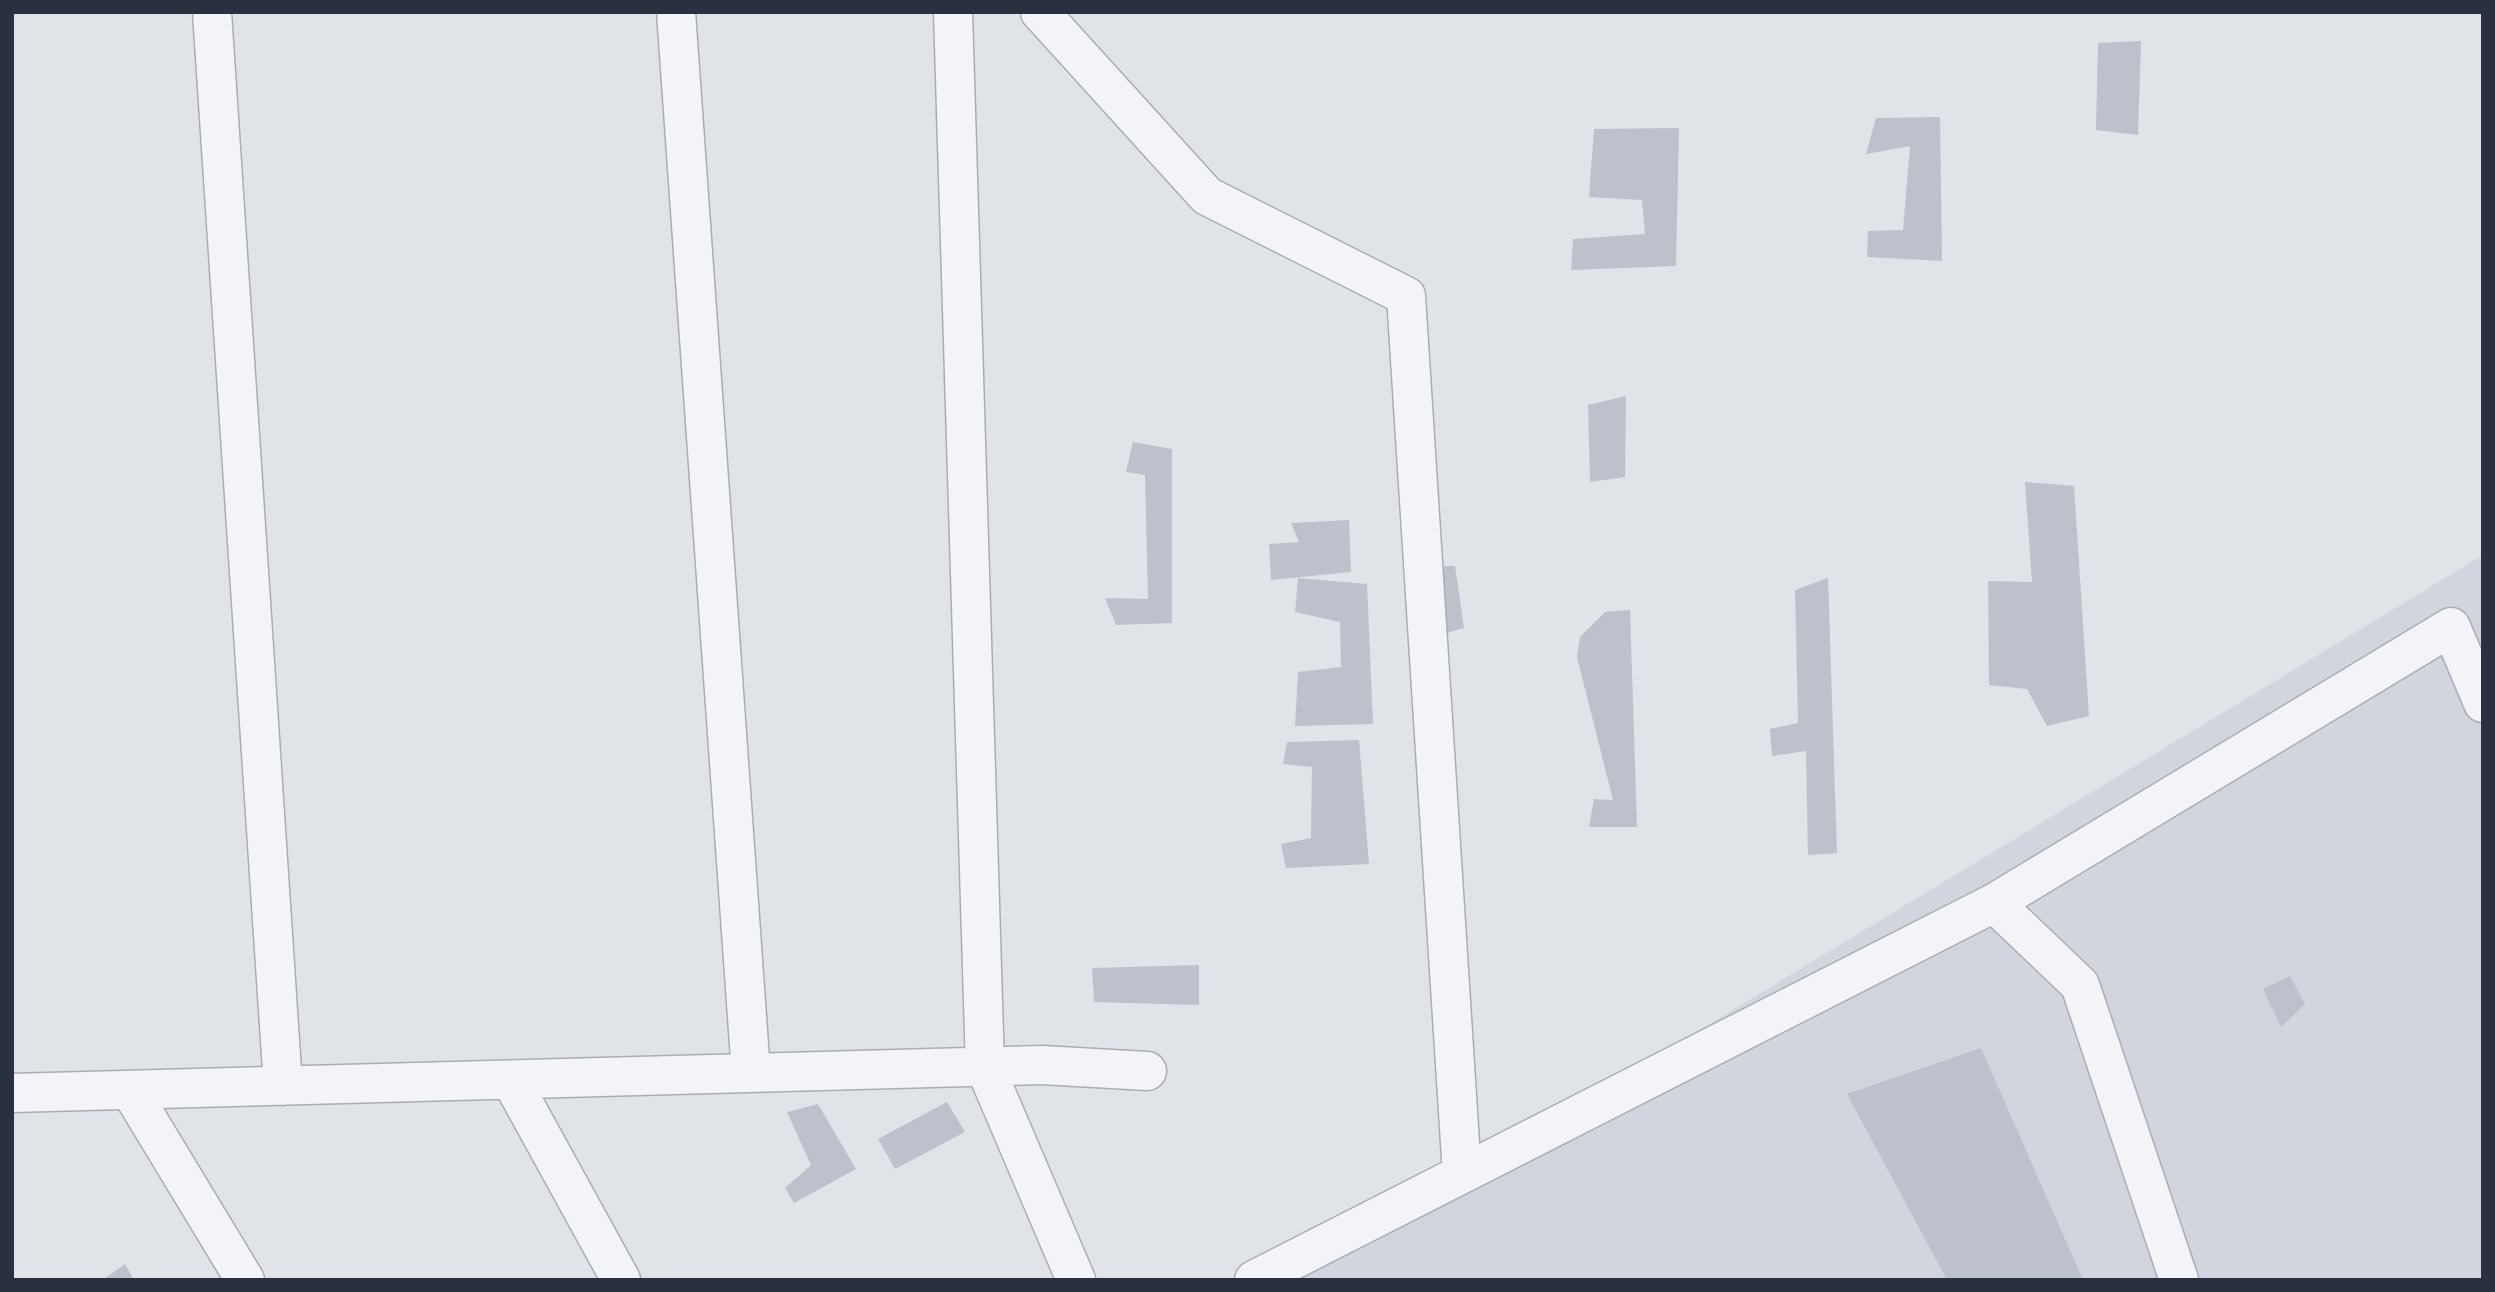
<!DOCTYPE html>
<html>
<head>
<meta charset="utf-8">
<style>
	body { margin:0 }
	#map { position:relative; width:2495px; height:1292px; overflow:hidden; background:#e0e3e8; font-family:"Asap Condensed",sans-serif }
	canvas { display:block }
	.frame { position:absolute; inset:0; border:14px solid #29303f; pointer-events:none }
</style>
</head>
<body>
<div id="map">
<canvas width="2495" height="1292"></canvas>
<div class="frame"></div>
</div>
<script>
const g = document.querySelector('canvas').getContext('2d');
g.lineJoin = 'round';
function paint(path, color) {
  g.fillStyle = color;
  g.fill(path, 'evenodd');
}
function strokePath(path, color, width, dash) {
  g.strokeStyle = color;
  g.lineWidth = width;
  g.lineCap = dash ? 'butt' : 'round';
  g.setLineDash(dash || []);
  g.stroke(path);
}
paint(new Path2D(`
	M2483 555V1280H1241L1462 1174Z`), '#d2d5dd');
paint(new Path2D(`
	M2141 41 2138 135 2096 130 2098 43Z
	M1940 117 1942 261 1867 257 1868 231 1903 230 1910 146 1866 154 1876 118Z
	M1679 128 1676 266 1571 270 1573 239 1645 234 1642 200 1589 197 1594 129Z
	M1626 396 1625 477 1590 482 1588 405Z
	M1133 442 1172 449V623L1116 625 1105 598 1148 599 1145 475 1126 472Z
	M2025 482 2074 486 2089 716 2047 726 2027 689 1989 685 1988 581 2032 582Z
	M1349 520 1351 572 1271 580 1269 544 1299 542 1291 523Z
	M1434 566H1455L1464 628 1439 635Z
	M1298 578 1367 584 1373 724 1295 726 1298 672 1341 667 1340 622 1295 612Z
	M1828 578 1837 853 1808 855 1806 751 1772 756 1770 729 1798 723 1795 590Z
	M1630 610 1637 827H1589L1594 799 1613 800 1577 657 1580 637 1605 612Z
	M1359 740 1369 864 1286 868 1281 844 1311 838 1312 767 1283 764 1287 742Z
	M1199 965V1005L1094 1002 1092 968Z
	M2290 976 2305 1004 2281 1027 2263 989Z
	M1981 1048 2083 1280H1947L1847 1094Z
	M947 1102 965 1132 895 1169 878 1139Z
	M818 1104 856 1169 794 1203 785 1188 811 1165 787 1112Z
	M125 1264 134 1280H103Z`), '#bdc1cb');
const minor = new Path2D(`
	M212 12 283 1086
	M676 12 751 1073
	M953 12 985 1067 1076 1280
	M1040 12 1207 196 1406 296 1462 1174
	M1994 903 2080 985 2179 1280
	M511 1080 621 1280
	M130 1090 245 1280
	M12 1093 1042 1065 1147 1071
	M1254 1280 1994 903 2451 627 2483 703`);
strokePath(minor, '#a9adb5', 41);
strokePath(minor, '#f2f4f7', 38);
</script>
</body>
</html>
